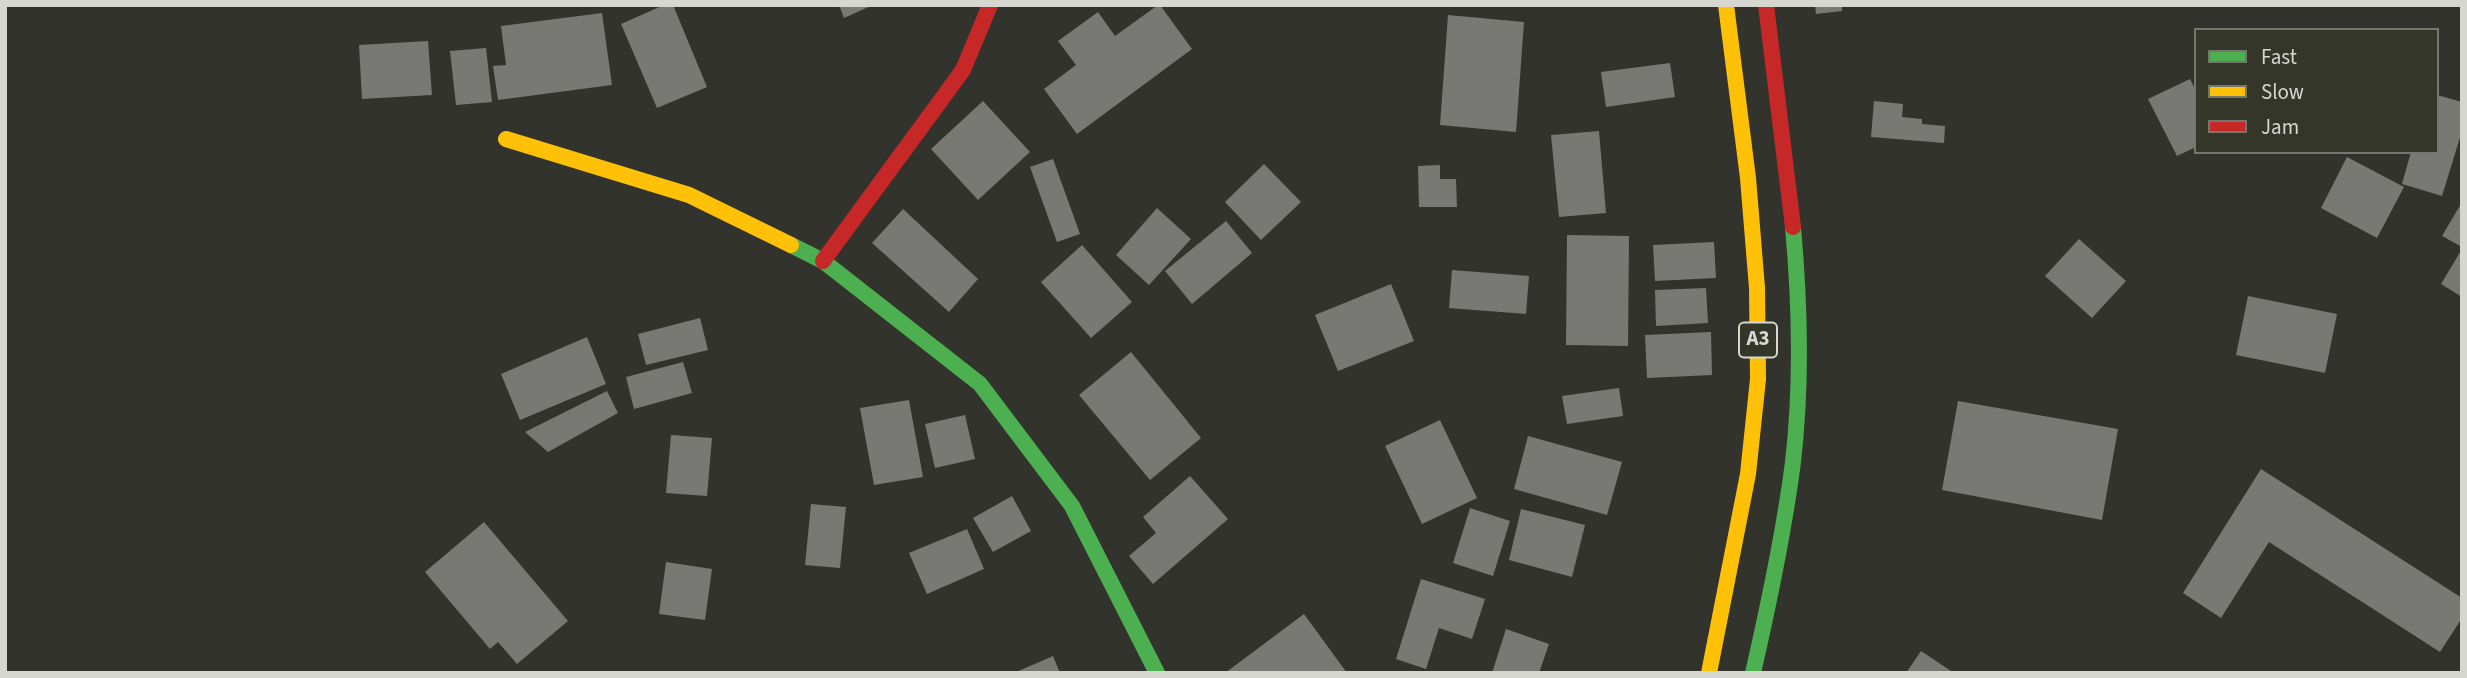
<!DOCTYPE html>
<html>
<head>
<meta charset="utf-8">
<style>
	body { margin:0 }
	#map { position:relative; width:2467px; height:678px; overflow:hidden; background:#32332d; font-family:"Source Sans 3",sans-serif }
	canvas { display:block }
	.frame { position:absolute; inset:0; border:7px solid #d6d7d0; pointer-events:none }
	.legend { position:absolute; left:2194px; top:28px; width:245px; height:126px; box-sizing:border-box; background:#34362a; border:2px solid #75766c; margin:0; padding:9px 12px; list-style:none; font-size:21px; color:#d6d7d0 }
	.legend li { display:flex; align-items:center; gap:14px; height:35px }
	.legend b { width:35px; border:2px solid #75766c }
</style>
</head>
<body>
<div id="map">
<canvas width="2467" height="678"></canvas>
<div class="frame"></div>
<ul class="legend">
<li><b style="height:9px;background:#4caf50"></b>Fast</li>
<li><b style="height:9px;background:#ffc107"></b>Slow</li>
<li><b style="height:9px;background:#c62828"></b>Jam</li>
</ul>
</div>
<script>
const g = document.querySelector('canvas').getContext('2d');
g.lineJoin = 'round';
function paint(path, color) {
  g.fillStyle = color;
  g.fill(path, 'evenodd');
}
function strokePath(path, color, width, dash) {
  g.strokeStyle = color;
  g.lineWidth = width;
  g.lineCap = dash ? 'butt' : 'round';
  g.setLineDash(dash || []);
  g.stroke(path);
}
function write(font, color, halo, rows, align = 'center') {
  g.font = font + ' "Source Sans 3",sans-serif';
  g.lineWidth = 7;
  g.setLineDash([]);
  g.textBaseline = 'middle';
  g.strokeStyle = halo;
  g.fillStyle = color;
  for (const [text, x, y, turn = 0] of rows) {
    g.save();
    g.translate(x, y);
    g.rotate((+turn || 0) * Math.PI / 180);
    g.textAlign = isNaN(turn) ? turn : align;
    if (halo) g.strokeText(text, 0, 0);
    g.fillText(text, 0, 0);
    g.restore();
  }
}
paint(new Path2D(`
	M664 5H673L707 87 657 108 621 24Z
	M839 5H873L844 18Z
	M1158 5H1160L1192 49 1077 134 1044 89 1076 65 1058 41 1098 12 1115 36Z
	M1815 5H1842V11L1816 14Z
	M602 13 612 85 498 100 493 66 506 65 501 26Z
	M1448 15 1524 22 1516 132 1440 125Z
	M428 41 432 95 362 99 359 45Z
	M486 48 492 102 456 105 450 51Z
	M1670 63 1675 97 1606 107 1601 72Z
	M2190 79 2196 91V147L2177 156 2148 99Z
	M2437 95 2462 102V131L2442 196 2402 184 2411 152H2437Z
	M983 101 1030 152 978 200 931 149Z
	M1874 101 1903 104 1902 117 1922 119V124L1945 126 1944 143 1871 137Z
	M1599 131 1606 213 1559 217 1551 135Z
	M2347 157 2404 187 2377 238 2321 208Z
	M1053 159 1080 234 1057 242 1030 167Z
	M1264 164 1301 202 1261 240 1225 202Z
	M1440 165V179H1456L1457 207H1419L1418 166Z
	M2462 202V247L2442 236Z
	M1157 208 1191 239 1149 285 1116 255Z
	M903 209 978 279 949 312 872 243Z
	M1226 221 1252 253 1192 304 1165 271Z
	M1567 235 1629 236 1628 346 1566 345Z
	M2079 239 2126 281 2092 318 2045 276Z
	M1714 242 1716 278 1655 281 1653 245Z
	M1082 245 1132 302 1091 338 1041 282Z
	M2462 249V297L2441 284Z
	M1452 270 1529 276 1526 314 1449 308Z
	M1391 284 1414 341 1338 371 1315 315Z
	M1706 288 1708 323 1656 326 1655 290Z
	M2248 296 2337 314 2325 373 2236 355Z
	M700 318 708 350 646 365 638 334Z
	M1711 332 1712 375 1647 378 1645 335Z
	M587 337 606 384 520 420 501 374Z
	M1131 352 1201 438 1150 480 1079 395Z
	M683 362 692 393 634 409 626 377Z
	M1619 388 1623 416 1567 424 1562 396Z
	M607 391 618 413 548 452 525 432Z
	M909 400 923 477 874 485 860 408Z
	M1958 401 2118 429 2102 520 1942 490Z
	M965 415 975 459 935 468 925 424Z
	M1440 420 1477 498 1422 524 1385 446Z
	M671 435 712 438 707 496 666 493Z
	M1528 436 1622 462 1607 515 1514 489Z
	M2261 469 2462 598V618L2440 652 2269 542 2221 618 2183 593Z
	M1190 476 1228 519 1153 584 1129 556 1156 533 1143 517Z
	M1012 496 1031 531 993 552 973 518Z
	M811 504 846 507 840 568 805 565Z
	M1470 508 1510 521 1493 576 1453 563Z
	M1521 509 1585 525 1572 577 1509 560Z
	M484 522 568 621 517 664 498 642 490 649 425 572Z
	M967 529 984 569 927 594 909 553Z
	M666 562 712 569 705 620 659 614Z
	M1421 579 1485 599 1472 639 1439 628 1426 669 1396 659Z
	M1304 614 1347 673H1225Z
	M1506 629 1549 644 1539 673H1492Z
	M1921 651 1954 673H1906Z
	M1053 656 1060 673H1014Z`), '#787974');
strokePath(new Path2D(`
	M791 245 823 261 980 384 1072 506 1157 673
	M1753 673C1769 603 1784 533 1793 462 1802 384 1800 305 1793 227`), '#4caf50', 16);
strokePath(new Path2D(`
	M506 139 689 195 791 245
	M1709 673 1748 474 1758 379 1757 288 1748 178 1726 5`), '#ffc107', 16);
strokePath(new Path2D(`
	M1766 5 1793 227
	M823 261 963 70 990 5`), '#c62828', 16);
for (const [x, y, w] of [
	[1758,340,38]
]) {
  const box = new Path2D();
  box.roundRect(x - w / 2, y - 17.5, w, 35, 5);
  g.fillStyle = '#34362a';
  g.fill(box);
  strokePath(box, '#d6d7d0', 2);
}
write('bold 21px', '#d6d7d0', null, [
	["A3",1758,340]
]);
</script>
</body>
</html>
